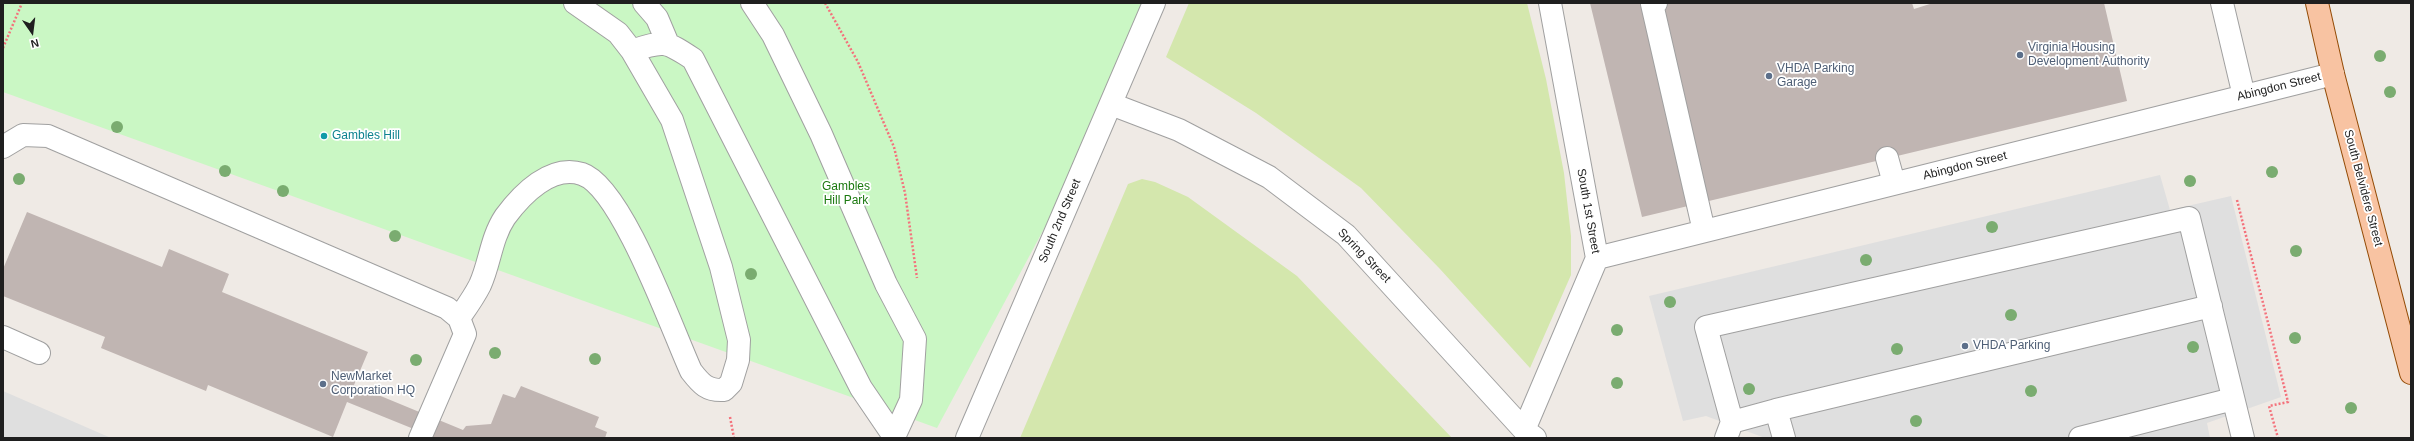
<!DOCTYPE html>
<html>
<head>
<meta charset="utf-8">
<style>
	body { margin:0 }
	#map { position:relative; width:2414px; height:441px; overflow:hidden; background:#efeae5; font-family:Arial,sans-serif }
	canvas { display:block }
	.frame { position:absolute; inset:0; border:4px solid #1f1f1f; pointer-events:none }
	.north { position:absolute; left:12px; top:12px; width:40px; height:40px; -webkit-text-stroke:3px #fff; paint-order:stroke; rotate:166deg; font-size:11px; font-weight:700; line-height:16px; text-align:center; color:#1f1f1f }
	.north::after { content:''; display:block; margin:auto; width:14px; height:18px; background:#1f1f1f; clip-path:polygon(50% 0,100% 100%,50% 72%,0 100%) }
</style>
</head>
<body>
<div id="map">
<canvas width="2414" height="441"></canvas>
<div class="frame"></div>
<div class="north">N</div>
</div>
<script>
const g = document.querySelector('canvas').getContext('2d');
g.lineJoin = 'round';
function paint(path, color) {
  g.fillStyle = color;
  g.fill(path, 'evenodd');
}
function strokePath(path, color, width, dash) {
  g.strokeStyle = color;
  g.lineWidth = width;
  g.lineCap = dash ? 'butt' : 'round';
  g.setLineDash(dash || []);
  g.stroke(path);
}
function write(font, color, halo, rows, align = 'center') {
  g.font = font + ' Arial,sans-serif';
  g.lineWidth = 3.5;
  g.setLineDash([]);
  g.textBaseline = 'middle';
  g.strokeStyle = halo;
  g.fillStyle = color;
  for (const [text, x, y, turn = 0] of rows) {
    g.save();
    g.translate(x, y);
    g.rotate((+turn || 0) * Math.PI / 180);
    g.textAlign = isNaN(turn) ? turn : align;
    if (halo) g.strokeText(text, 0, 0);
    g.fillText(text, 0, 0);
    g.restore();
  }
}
paint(new Path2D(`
	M1189 3H1527L1546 79 1564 173 1571 236V275L1530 368 1440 269 1361 188 1256 113 1166 57Z
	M1142 179 1155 182 1188 197 1297 276 1452 438H1020L1128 184Z`), '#d4e7ad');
paint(new Path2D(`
	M3 3H1154L1111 104 937 428 3 92Z`), '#caf7c4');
paint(new Path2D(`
	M2160 175 2170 210 2231 196 2281 397 2207 423 2210 438H1765L1706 416 1683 421 1649 296Z
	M3 391 111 438H3Z`), '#dfdfdf');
paint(new Path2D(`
	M1590 3H1912L1914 9 1933 3H2104L2127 101 1642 217Z
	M27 212 162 267 169 249 229 274 222 292 368 352 354 385 463 430 466 426 491 424 503 394 515 398 521 386 599 417 595 427 607 432 605 438H436L347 402 333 437 208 385 206 391 101 348 105 337 3 296V269Z`), '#c0b5b2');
const minor = new Path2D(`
	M644 3 657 18 668 44
	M752 3 773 35 821 134 886 284 915 339 911 400 894 437
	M1656 3 1652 4 1704 231
	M2222 3 2244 96
	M632 51C664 40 666 41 693 59L861 388 895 438
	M1111 104 1179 130 1269 177 1346 235 1524 430 1535 438
	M3 147 23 135 48 136 447 308 459 318 465 334 420 438
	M1887 158 1894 183
	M1597 258 2333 74
	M459 318C466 308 474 297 480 285 490 263 491 238 505 217 522 194 551 164 582 174 622 187 673 332 691 371 701 384 707 391 724 390L731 383 738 360 739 340 721 267 672 120 632 51 618 33 575 3
	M3 337 39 353
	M1776 410 2211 306
	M1732 422 1776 410 1784 438
	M1524 430 1597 258 1550 3
	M967 438 1154 3
	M1726 438 1732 422 1706 327 2189 218 2243 438
	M2080 438 2233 399`);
const major = new Path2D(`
	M2317 3 2333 74 2411 373`);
strokePath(minor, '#a0a0a0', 24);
strokePath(major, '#934b06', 24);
strokePath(new Path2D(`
	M825 3 858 62 894 147 905 193 917 278
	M3 48 22 3
	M2237 200 2288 402 2269 406 2278 438
	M730 417 734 438`), '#f4727c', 2.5, [2, 2]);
strokePath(minor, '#fff', 22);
strokePath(major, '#f8c3a2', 22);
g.fillStyle = '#7aac70';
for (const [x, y] of [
	[2380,56],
	[2390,92],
	[117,127],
	[225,171],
	[2272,172],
	[19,179],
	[2190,181],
	[283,191],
	[1992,227],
	[395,236],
	[2296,251],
	[1866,260],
	[751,274],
	[1670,302],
	[2011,315],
	[1617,330],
	[2295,338],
	[2193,347],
	[1897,349],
	[495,353],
	[595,359],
	[416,360],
	[1617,383],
	[1749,389],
	[2031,391],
	[2351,408],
	[1916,421]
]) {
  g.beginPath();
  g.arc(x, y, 6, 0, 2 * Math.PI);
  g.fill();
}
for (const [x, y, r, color] of [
	[2020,55,4,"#5c6f8a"],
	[1769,76,4,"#5c6f8a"],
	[324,136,4,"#0f9aa8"],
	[1965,346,4,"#5c6f8a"],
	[323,384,4,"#5c6f8a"]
]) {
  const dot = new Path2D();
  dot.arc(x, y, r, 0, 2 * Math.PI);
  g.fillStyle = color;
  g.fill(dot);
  strokePath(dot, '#fff', 1.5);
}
write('12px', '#4e5e75', '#fff', [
	["Virginia Housing",2028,48],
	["Development Authority",2028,62],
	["VHDA Parking",1777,69],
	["Garage",1777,83],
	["VHDA Parking",1973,346],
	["NewMarket",331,377],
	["Corporation HQ",331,391]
], 'left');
write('12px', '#1f1f1f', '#fff', [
	["Abingdon Street",2279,87,-14],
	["Abingdon Street",1965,166,-14],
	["South Belvidere Street",2363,188,75],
	["South 1st Street",1588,211,80],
	["South 2nd Street",1060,221,-67],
	["Spring Street",1364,256,46]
]);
write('12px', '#0d838f', '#fff', [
	["Gambles Hill",332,136]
], 'left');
write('12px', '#1b7910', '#fff', [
	["Gambles",846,187],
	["Hill Park",846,201]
]);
</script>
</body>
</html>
